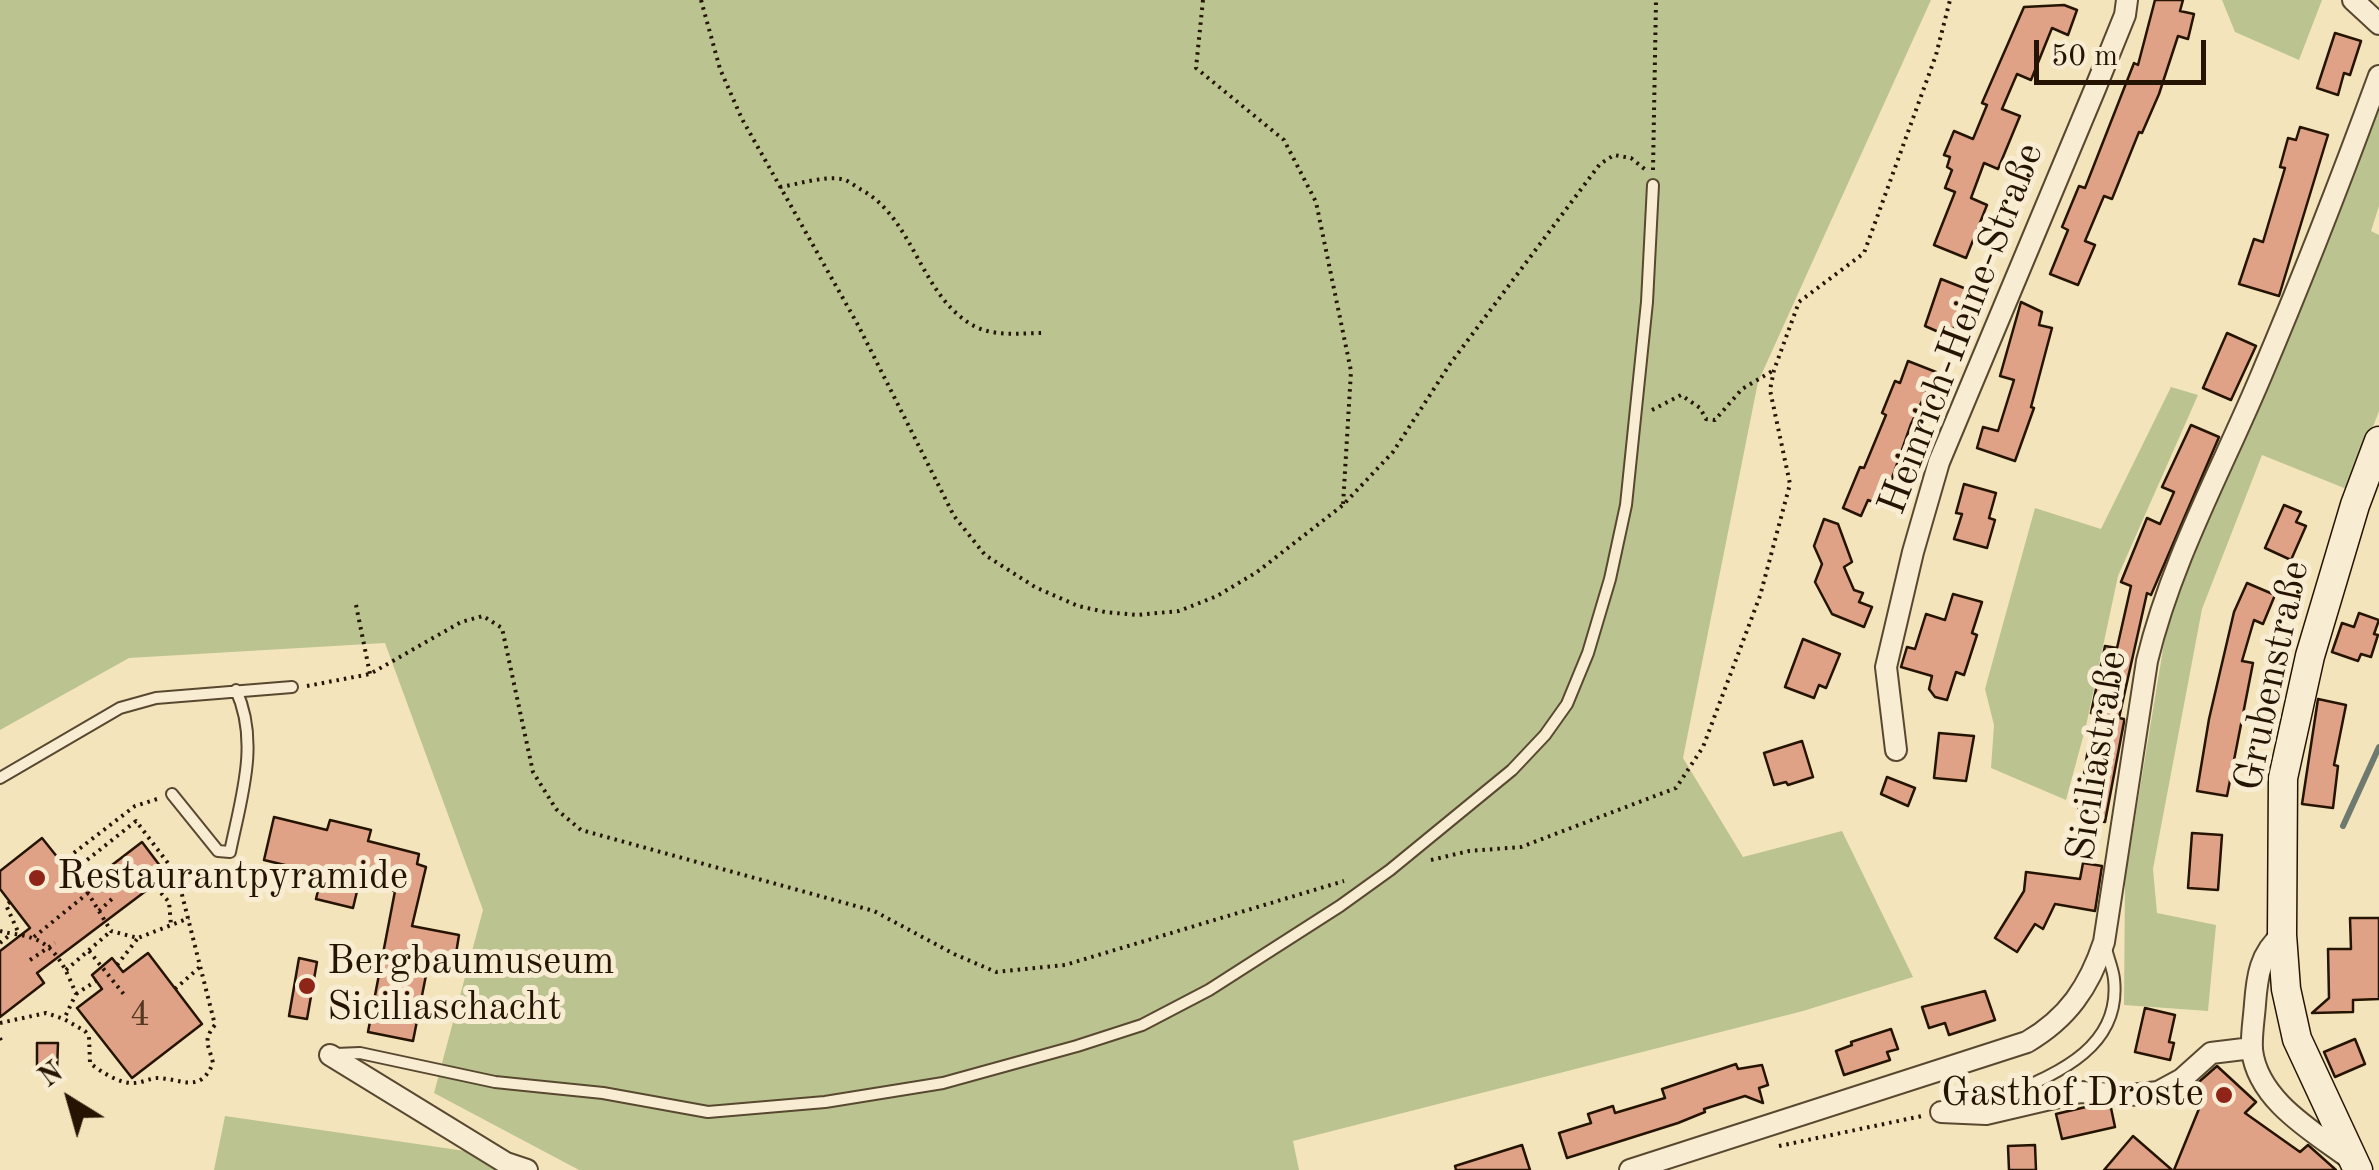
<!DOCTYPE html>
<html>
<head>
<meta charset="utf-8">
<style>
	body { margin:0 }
	#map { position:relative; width:2379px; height:1170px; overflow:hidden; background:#f4e4bb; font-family:"Old Standard TT",serif }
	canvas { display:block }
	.north { position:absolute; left:20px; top:1050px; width:100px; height:100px; -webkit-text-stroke:8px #f8edd3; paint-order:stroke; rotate:323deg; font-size:28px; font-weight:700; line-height:40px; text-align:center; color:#251401 }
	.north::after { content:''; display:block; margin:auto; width:35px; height:45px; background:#251401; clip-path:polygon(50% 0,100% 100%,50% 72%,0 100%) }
	.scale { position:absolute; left:2034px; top:40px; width:172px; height:45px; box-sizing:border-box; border:5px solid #251401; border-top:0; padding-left:12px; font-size:30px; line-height:35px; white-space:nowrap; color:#251401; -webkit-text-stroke:8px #f8edd3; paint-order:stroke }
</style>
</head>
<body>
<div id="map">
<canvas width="2379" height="1170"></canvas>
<div class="north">N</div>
<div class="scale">50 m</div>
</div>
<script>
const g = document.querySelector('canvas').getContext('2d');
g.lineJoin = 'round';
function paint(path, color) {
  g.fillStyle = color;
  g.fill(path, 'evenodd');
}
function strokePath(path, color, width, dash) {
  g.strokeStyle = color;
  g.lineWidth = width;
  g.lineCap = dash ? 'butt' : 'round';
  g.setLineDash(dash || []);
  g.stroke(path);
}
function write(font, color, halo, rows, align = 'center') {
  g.font = font + ' "Old Standard TT",serif';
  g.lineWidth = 10;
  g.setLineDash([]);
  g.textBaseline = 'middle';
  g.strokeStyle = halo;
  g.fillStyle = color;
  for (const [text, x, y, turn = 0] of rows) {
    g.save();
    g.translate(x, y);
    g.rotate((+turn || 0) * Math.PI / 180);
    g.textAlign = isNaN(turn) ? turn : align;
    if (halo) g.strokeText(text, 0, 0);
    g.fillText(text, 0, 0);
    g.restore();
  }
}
paint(new Path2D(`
	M0 0H1931L1758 382 1683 758 1743 857 1842 831 1913 977 1803 1011 1293 1141 1299 1170H579L434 1093 483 910 385 643 129 658 0 730Z
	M2222 0H2322L2299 60 2235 32Z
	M2379 105V206L2371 231 2379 235V411L2349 490 2262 455 2202 609 2153 869 2157 913 2216 925 2208 1011 2124 1005 2125 879 2169 613Z
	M2171 387 2198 395 2118 576 2086 726 2066 800 1991 768 1994 725 1985 689 2035 508 2101 529Z
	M225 1116 472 1152 513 1170H214Z`), '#bbc490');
strokePath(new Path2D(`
	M2343 826 2379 747`), '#6e7970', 6);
const building = new Path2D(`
	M2155 0H2183L2180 11 2194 14 2188 39 2178 36 2159 94 2142 133 2139 132 2112 199 2104 196 2085 241 2095 245 2078 285 2050 274 2068 230 2062 227 2079 186 2085 188 2134 63 2138 65Z
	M2064 5 2077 10 2068 35 2052 28 2031 80 2017 74 2002 109 2020 116 1998 169 1984 163 1971 198 1987 205 1966 258 1934 245 1955 192 1945 188 1952 170 1947 167 1950 157 1944 155 1954 131 1973 139 1987 105 1982 103 2024 7Z
	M2335 33 2361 41 2350 75 2344 73 2338 95 2317 88Z
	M2300 127 2328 135 2279 296 2239 284 2254 239 2263 242 2285 168 2280 167 2288 138 2296 140Z
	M1941 279 1969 290 1950 337 1925 326Z
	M2021 302 2042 312 2039 325 2052 328 2031 407 2034 408 2015 461 1977 448 1983 427 1998 431 2014 380 2000 376Z
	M2227 333 2256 346 2231 400 2203 388Z
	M1908 361 1936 372 1911 424 1890 484 1887 483 1878 504 1868 500 1861 516 1843 508 1860 467 1864 468 1886 415 1882 413 1895 381 1900 383Z
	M2191 425 2219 437 2151 595 2147 593 2119 718 2124 719V722L2105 822 2077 818 2088 749 2100 751 2105 716 2091 713 2105 646 2117 648 2131 586 2121 582 2147 518 2160 524 2174 492 2162 487Z
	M1964 484 1996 493 1989 518 1995 520 1987 548 1954 539 1962 514 1956 513Z
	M2284 505 2301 512 2296 522 2306 526 2291 560 2265 548Z
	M1824 519 1838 524 1852 562 1844 567 1854 590 1863 593 1859 602 1872 607 1864 627 1832 614 1815 582 1822 564 1814 546Z
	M2247 583 2275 595 2263 624 2254 620 2242 661 2253 663 2227 796 2197 791 2209 719 2234 612Z
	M1953 594 1982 602 1972 633 1977 635 1964 675 1956 672 1947 700 1935 697 1929 689 1932 676 1901 667 1907 647 1915 649 1926 614 1945 620Z
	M2359 613 2379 620 2374 634 2378 635 2371 657 2361 654 2358 661 2332 652 2342 623 2354 627Z
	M1803 639 1840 654 1826 688 1819 685 1814 698 1785 687Z
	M2318 699 2346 705 2334 765 2338 766 2333 808 2302 804Z
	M1939 733 1974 736 1966 781 1934 778Z
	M1802 741 1813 777 1788 785 1786 782 1774 785 1764 753Z
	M1887 777 1915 788 1908 806 1881 794Z
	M274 817 327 830 330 820 371 830 368 841 419 854 417 864 426 867 412 926 459 935 455 960 430 955 413 1041 368 1032 395 891 359 883 353 908 316 899 322 874 264 860Z
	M2192 833 2222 835 2218 890 2188 888Z
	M42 838 82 888 142 842 167 875 37 973 44 983 0 1017V951L30 928 0 889V871Z
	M2083 863 2102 866 2095 911 2055 904 2043 929 2035 924 2017 952 1995 938 2024 891 2026 872 2080 879Z
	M2350 918H2379V999L2353 1000V1012L2312 1013 2329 998 2328 949H2351Z
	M148 953 202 1024 132 1078 77 1008 102 989 92 975 112 958 123 972Z
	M299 958 317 962 307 1019 289 1016Z
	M1985 991 1995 1020 1949 1035 1945 1023 1929 1028 1922 1007Z
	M2145 1008 2175 1015 2169 1042 2174 1043 2170 1060 2135 1052Z
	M1891 1029 1898 1049 1887 1052 1890 1060 1844 1075 1836 1051 1852 1045 1851 1042Z
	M2355 1039 2365 1064 2335 1077 2324 1052Z
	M37 1043H58L57 1070H37Z
	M1736 1064 1738 1069 1762 1065 1768 1085 1759 1088 1763 1103 1745 1096 1704 1109 1705 1112 1678 1123 1567 1158 1559 1133 1591 1123 1588 1114 1613 1106 1615 1113 1665 1098 1662 1089Z
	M2217 1066 2256 1102 2245 1113 2300 1152 2308 1145 2336 1170H2174L2203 1099 2192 1088Z
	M2090 1106 2111 1108 2115 1127 2062 1139 2056 1114Z
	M2133 1136 2172 1170H2104Z
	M1522 1145 1530 1170H1456L1455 1166Z
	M2035 1145 2036 1170H2009L2008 1146Z`);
paint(building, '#e0a286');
strokePath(building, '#251401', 2.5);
const service = new Path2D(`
	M0 778 120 708 156 698 292 687
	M172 794 218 851 230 852C241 798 260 742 236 690
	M336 1054 360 1053 495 1082 603 1093 708 1112 825 1102 943 1083 1077 1046 1142 1025 1209 990 1340 906 1390 870 1512 770 1545 735 1567 704 1588 653 1610 579 1626 505 1647 302 1653 185
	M1976 1109C2032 1081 2123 1060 2114 979 2113 969 2108 958 2106 948`);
const minor = new Path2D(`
	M2353 0 2379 24
	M1896 750 1886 667 1913 552 1939 462 2095 89 2125 15 2127 0
	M2282 935C2260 953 2257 977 2255 1004 2254 1019 2251 1035 2252 1050 2258 1102 2316 1133 2353 1161
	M330 1055 506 1163 527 1170
	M1941 1112 1986 1114 2080 1092 2130 1095 2158 1092 2182 1079 2211 1053 2252 1048
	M1630 1170 2027 1042C2068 1018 2089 987 2104 942L2147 661C2171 561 2221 471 2261 376 2303 277 2342 177 2379 76`);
const secondary = new Path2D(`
	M2358 1170 2297 1039 2286 989 2282 935 2283 778 2310 656 2355 505 2379 441`);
strokePath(service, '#594830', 14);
strokePath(minor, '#594830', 24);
strokePath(secondary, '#251401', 31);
strokePath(new Path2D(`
	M701 0 720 69 742 119 858 325 954 516 985 555 1035 587 1078 606 1105 612 1137 615 1179 611 1217 596 1257 572 1343 505 1393 452 1450 364 1600 164 1614 155 1631 158 1647 171
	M1203 0 1196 68 1284 140 1316 202 1351 371 1343 505
	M1653 170 1656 0
	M780 187C799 184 823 176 842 179 848 180 856 187 862 190 915 220 920 296 974 326 995 337 1020 333 1042 333
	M1652 410 1681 395 1700 408 1706 419 1715 420 1742 389 1774 370
	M356 605 370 674
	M307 686 370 674 461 622 483 616 502 628 533 772 556 809 581 830 874 911 954 954 996 972 1065 965 1344 881
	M1431 860 1469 851 1521 847 1676 788 1703 747 1760 596 1790 484 1770 390 1774 370 1799 302 1864 253 1936 55 1950 0
	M62 862 135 806 157 799
	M161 893 169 902 171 925
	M10 902 6 905 20 936
	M99 911 114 897
	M0 931C10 934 22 934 32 938 57 946 67 972 76 994L64 1019
	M34 937 88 893
	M0 943 11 934
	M89 951 126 997
	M30 960 55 943
	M117 965 138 938
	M66 970 111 931
	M175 989 201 966
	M76 994 96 981
	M0 1023 46 1013 64 1019 85 1031 89 1037 90 1063C101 1072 120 1084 134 1083 142 1083 150 1078 158 1078 183 1079 200 1094 213 1063 209 1045 202 1041 215 1025L177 875 136 821 82 864 88 893 111 931 138 938 189 918
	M0 1038 1 1041
	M1779 1146 1922 1116`), '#251401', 4, [2.5, 5]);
strokePath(service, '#f8edd3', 10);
strokePath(minor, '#f8edd3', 20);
strokePath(secondary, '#f8edd3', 28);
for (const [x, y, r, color] of [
	[37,878,10,"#8f2418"],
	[307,986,10,"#8f2418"],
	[2224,1095,10,"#8f2418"]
]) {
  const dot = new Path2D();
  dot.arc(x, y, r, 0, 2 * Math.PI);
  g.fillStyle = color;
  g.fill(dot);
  strokePath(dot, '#f8edd3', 4);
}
write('35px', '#543822', null, [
	["4",140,1016]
]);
write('40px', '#251401', '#f8edd3', [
	["Heinrich-Heine-Straße",1962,329,-69],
	["Grubenstraße",2273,676,-78],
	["Siciliastraße",2098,756,-81]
]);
write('40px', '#251401', '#f8edd3', [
	["Restaurantpyramide",57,878],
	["Bergbaumuseum",327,963],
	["Siciliaschacht",327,1009],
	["Gasthof Droste",2204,1095,"right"]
], 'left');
</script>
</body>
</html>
